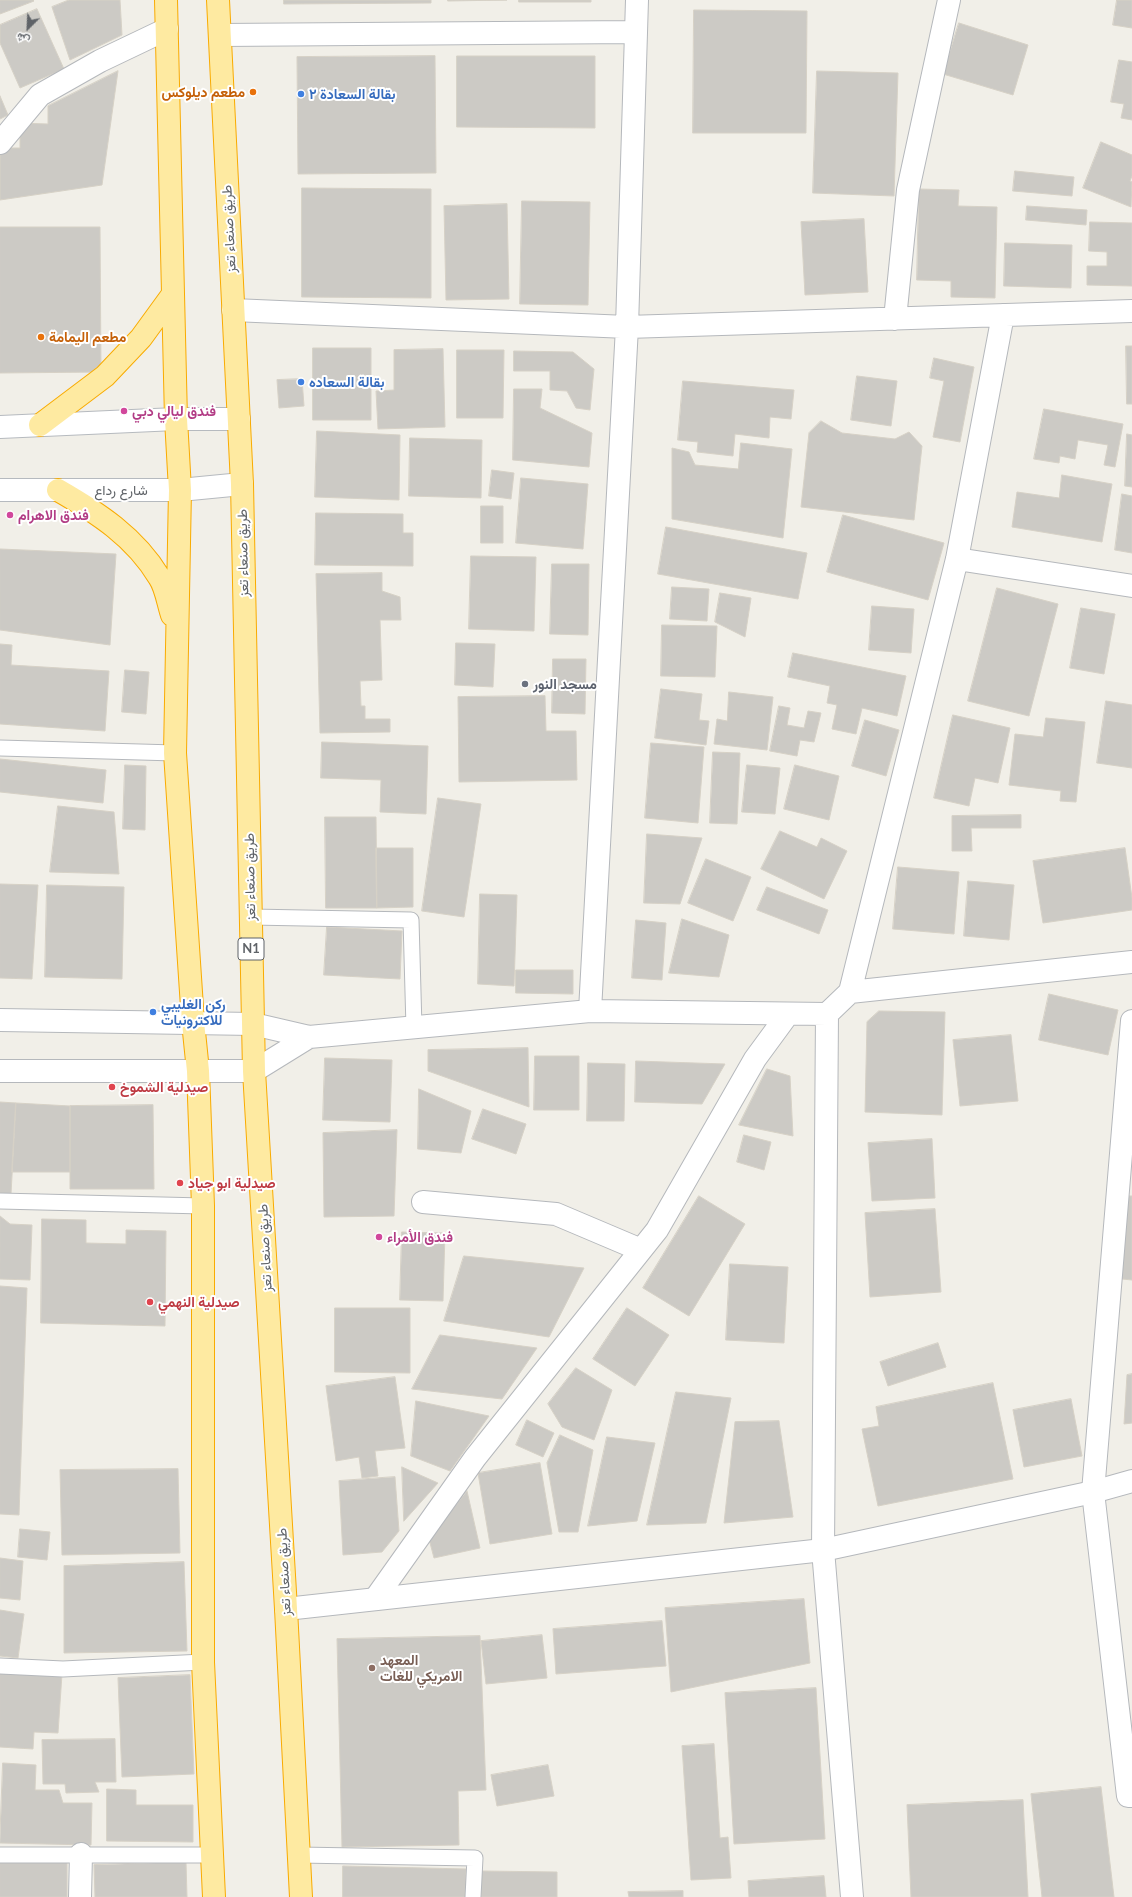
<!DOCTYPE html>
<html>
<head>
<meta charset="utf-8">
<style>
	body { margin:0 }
	#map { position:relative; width:1132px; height:1897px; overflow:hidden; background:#f1efe8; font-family:Lato,Vazirmatn,sans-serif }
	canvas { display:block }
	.north { position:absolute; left:8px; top:8px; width:40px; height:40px; -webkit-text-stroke:3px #fff; paint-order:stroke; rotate:204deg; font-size:11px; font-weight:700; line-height:16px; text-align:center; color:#5f6368 }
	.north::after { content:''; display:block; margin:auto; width:14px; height:18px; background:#5f6368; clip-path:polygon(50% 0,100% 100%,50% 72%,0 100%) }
</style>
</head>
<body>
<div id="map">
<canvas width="1132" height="1897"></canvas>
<div class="north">ش</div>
</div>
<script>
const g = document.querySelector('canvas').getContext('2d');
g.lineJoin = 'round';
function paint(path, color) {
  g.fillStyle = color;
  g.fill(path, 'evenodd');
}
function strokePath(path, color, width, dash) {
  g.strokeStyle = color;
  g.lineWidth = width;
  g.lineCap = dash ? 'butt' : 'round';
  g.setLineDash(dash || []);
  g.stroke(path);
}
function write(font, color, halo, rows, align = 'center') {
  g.font = font + ' Lato,Vazirmatn,sans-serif';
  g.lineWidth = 4;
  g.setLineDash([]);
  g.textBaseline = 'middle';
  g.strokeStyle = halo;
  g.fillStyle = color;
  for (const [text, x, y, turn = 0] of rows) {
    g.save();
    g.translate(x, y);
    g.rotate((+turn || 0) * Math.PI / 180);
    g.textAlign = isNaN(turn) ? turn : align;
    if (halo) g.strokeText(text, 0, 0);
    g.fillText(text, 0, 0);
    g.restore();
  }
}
const building = new Path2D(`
	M0 0H33L34 1 0 14Z
	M69 0H120L122 35 70 60 52 7Z
	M284 0H431V3L284 4Z
	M448 0H507L448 1Z
	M519 0H591V2H519Z
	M1117 0H1132V28L1113 25Z
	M37 9 64 69 20 88 0 43V25Z
	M694 10 807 11 806 133H693Z
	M959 23 1028 45 1013 95 943 74Z
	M435 56 436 173 298 174 297 57Z
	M457 56H595V128L457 127Z
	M1119 60 1132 62V120L1121 118 1124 104 1111 102Z
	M118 71 102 185 0 200V148H20V123L48 124V106Z
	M817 71 898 73 894 196 813 193Z
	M0 96 8 115 0 119Z
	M1101 142 1132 155V176L1130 181 1132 182 1131 207 1083 188Z
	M1015 171 1074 177 1072 196 1013 191Z
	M302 188 431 189V298L302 297Z
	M919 189 959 190 958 206 997 207 995 298 951 297V281L917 280Z
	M522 201 590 202 588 305 520 304Z
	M507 204 509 299 446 300 444 206Z
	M1027 206 1087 210 1086 225 1026 220Z
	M864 219 868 292 805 295 801 222Z
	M1090 222 1132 223V286L1087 285V266H1107V252L1089 251Z
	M0 227H100L101 372 0 373Z
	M1005 243 1072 245 1071 288 1004 286Z
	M1126 346H1132V404H1127Z
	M313 348H371V420H313Z
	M443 349 445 427 378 429 376 391 394 390V350Z
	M457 350H504L503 418H457Z
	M514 351 573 352 594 369 590 410 576 408 567 391 550 390V371H514Z
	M934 358 974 367 960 442 933 437 944 381 930 378Z
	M857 376 897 381 891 426 851 420Z
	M302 379 304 406 279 408 277 380Z
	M683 381 794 390 791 419 770 417 769 438 735 434 733 456 697 452 698 442 678 440Z
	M514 389H542L540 408 592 433 589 467 513 460Z
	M1044 409 1123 424 1115 467 1104 465 1108 445 1078 440 1075 459 1060 456 1059 463 1034 459Z
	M821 421 842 433 895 439 909 432 922 446 914 520 801 507 809 433Z
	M317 431 400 435 399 500 315 497Z
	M1127 434 1132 435V487L1125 486Z
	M410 438 482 440 481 498 409 496Z
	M741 443 792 449 783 538 672 519V448L689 452 695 465 738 469Z
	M492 470 514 473 511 499 489 496Z
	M1062 475 1112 484 1102 542 1012 527 1017 492 1059 498Z
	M521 478 588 484 583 549 516 543Z
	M1122 494 1132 496V553L1115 550Z
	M481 506H503V543H481Z
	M316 513 403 514V533H413V566L315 565Z
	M843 515 944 543 928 600 827 572Z
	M666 527 807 553 798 599 658 574Z
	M0 549 116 554 110 645 0 630Z
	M471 556 536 557 534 631 469 629Z
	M552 564H589L588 635 550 634Z
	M382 573V591L400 597 401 620H380L382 680 360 681 361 706H365V719H390V732L320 733 316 574Z
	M672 587 709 589 707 621 670 619Z
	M997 588 1058 604 1029 716 968 701Z
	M720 593 751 598 745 637 715 622Z
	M872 606 914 609 911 653 869 650Z
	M1081 608 1115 614 1104 674 1070 668Z
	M662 625 717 626 715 677 661 676Z
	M456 643 495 644 493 687 455 685Z
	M0 644 12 645 11 665 109 671 105 731 0 724Z
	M793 653 906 676 897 716 862 708 856 734 832 729 837 705 827 703 830 686 788 677Z
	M553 659H586L585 714 552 713Z
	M125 670 149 672 146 714 122 712Z
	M661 689 702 694 699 720 709 721 706 745 655 738Z
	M729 692 773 697 767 750 714 744 717 719 727 721Z
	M545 696 546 731H576L577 780 459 782 458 697Z
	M1106 701 1132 705V768L1097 763Z
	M779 706 790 708 787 725 804 728 808 711 821 713 814 742 800 740 797 756 770 751Z
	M953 715 1010 728 998 783 975 778 969 806 934 798Z
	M1046 718 1085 722 1076 802 1060 801 1061 791 1009 785 1015 734 1043 737Z
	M865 720 899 730 886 776 852 766Z
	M322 742 428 746 426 814 380 812 381 780 321 778Z
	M651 743 704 747 698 823 645 818Z
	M713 752 740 753 737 824 710 823Z
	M0 759 106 770 103 803 0 792Z
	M125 765 146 766 145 830 123 829Z
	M747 765 780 768 775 814 742 812Z
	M795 765 839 776 829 820 784 809Z
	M438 798 481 804 464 917 422 911Z
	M58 806 114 812 119 874 50 872Z
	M1021 815V828H971L972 851H952V816Z
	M325 817H376L377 908H326Z
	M780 831 817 847 821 838 847 851 824 899 761 869Z
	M647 834 702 838 680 904 644 903Z
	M376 848H413V907L377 908Z
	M1125 848 1132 898V910L1043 923 1033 861Z
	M706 859 751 877 733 921 688 903Z
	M898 867 959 872 954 934 893 929Z
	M968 881 1014 885 1009 940 964 936Z
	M0 884 38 885 32 979 0 978Z
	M47 885 124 887 122 979 45 977Z
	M767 887 828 910 819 934 757 910Z
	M480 894 517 895 514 986 478 984Z
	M682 919 729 935 719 977 669 973Z
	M636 920 666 923 662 980 632 978Z
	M327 927 402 931 400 979 324 975Z
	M516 970H573V994L516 993Z
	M1049 994 1118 1010 1108 1055 1039 1040Z
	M879 1011 945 1012 942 1115 865 1112 867 1022Z
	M1011 1035 1018 1101 960 1106 953 1040Z
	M528 1048 529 1107 428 1071V1050Z
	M535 1056H579V1110H534Z
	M325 1058 392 1060 390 1122 323 1120Z
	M636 1061 725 1064 702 1104 635 1102Z
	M588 1063 625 1064 624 1121H587Z
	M767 1069 790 1076 793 1136 739 1125Z
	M419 1089 471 1111 461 1153 418 1149Z
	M0 1102 16 1103 11 1194 0 1193Z
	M16 1103 70 1106V1172H12Z
	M153 1105 154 1189H70V1106Z
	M483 1109 526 1124 516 1154 472 1139Z
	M397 1130 394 1216 324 1217 323 1133Z
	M744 1135 771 1142 764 1170 737 1162Z
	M932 1139 935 1198 872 1201 868 1143Z
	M699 1196 745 1224 689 1316 643 1288Z
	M1127 1196H1132V1280L1122 1279Z
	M935 1209 941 1292 870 1297 865 1213Z
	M0 1216 10 1224 32 1225 30 1280 0 1279Z
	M42 1219 86 1220V1243L126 1244V1230L166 1231 165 1326 41 1323Z
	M402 1232 445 1233 443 1301 400 1300Z
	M464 1256 584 1268 549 1337 444 1321Z
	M730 1264 788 1267 784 1343 726 1340Z
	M0 1286 27 1288 19 1515 0 1514Z
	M335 1308H410V1373L335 1372Z
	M627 1308 669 1335 635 1386 593 1359Z
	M440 1335 537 1348 502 1399 412 1389Z
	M938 1343 946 1367 888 1386 880 1362Z
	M576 1368 612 1390 594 1440 562 1427 548 1404Z
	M1132 1374V1423L1124 1424 1127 1375Z
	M395 1377 405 1448 375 1451 378 1476 362 1478 359 1457 336 1461 326 1386Z
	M993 1383 1013 1479 878 1506 862 1429 879 1426 876 1407Z
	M676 1392 731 1398 706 1523 647 1525Z
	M1071 1399 1082 1456 1024 1467 1013 1410Z
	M416 1401 489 1416 450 1471 411 1456Z
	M527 1420 554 1433 543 1457 516 1445Z
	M779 1421 793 1517 724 1523 735 1422Z
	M560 1435 593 1450 578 1532H559L547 1463Z
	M607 1437 655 1443 637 1521 588 1526Z
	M540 1463 552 1534 490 1544 478 1473Z
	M402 1467 438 1483 404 1521Z
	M178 1469 180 1553 62 1555 60 1470Z
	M395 1477 399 1531 382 1552 343 1555 339 1481Z
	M467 1491 480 1548 434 1558 429 1539Z
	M20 1529 50 1532 47 1560 18 1557Z
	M0 1558 23 1561 20 1600 0 1598Z
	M184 1562 187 1651 64 1653V1566Z
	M804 1599 810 1663 671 1692 665 1608Z
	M0 1610 24 1614 18 1658 0 1656Z
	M662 1621 666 1666 556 1674 553 1629Z
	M542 1635 547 1678 486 1684 481 1641Z
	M480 1636 486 1790 458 1791 459 1845 342 1847 337 1639Z
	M0 1670 62 1674 58 1733 34 1732 33 1749 0 1747Z
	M190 1675 194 1774 122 1777 118 1678Z
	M816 1688 825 1839 734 1844 725 1693Z
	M115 1739 116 1782H95L99 1792 66 1793 65 1784H43L42 1740Z
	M714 1744 720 1838 728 1837 731 1878 691 1880 682 1746Z
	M3 1763 36 1765 35 1790H59L63 1803H92L91 1845 0 1843Z
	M548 1765 554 1796 497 1806 491 1775Z
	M1101 1787 1114 1897H1042L1031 1794Z
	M107 1789 136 1790V1805H193V1842L107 1841Z
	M1023 1800 1028 1897H911L907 1805Z
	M0 1856H67V1897H0Z
	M186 1862 187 1897H95L94 1865Z
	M343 1866 466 1869 465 1897H343Z
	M482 1871 557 1872V1897H482Z
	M824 1876 826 1897H749L748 1881Z
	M683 1891V1897H629L628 1892Z`);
paint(building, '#cccac5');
strokePath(building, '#d6d1c6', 1);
const service = new Path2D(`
	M0 748 175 753
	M251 917 411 920 414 1028
	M0 1201 203 1206
	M0 1666 63 1669 203 1662
	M0 1855H212
	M298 1855 475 1858 473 1897`);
const minor = new Path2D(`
	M220 35 636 32
	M0 143 40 95 100 61 167 29
	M233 310 627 327 1132 311
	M895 319 908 190 949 0
	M957 559 1132 586
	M850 992 957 559 1003 315
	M590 1011 627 327 637 0
	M1132 1021 1093 1492 1128 1796H1132
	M253 1024 309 1037 590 1011 827 1014
	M254 1071 309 1037
	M423 1202 556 1214 641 1250
	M375 1599 475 1458 657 1230 755 1059 788 1014
	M80 1897 81 1854
	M852 1897 823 1550 827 1014 850 992 1132 962`);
const tertiary = new Path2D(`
	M0 1020 253 1024
	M0 1071H254
	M286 1609 823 1550 1093 1492 1132 1481`);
const secondary = new Path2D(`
	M0 427 176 419H239
	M0 490H180L242 484`);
const trunk = new Path2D(`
	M166 0 176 419 180 490 175 753 193 1022 198 1071 203 1206V1662L214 1897
	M218 0 242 484 254 1071 286 1609 301 1897
	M40 425 105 376 141 338 173 294
	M58 490C98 513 135 537 159 577 166 587 168 603 172 615`);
strokePath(service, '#b5b8bc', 17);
strokePath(minor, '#b5b8bc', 24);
strokePath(tertiary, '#b5b8bc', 24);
strokePath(secondary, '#b6babf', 24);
strokePath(trunk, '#f9ab00', 24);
strokePath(service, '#fff', 15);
strokePath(minor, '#fff', 22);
strokePath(tertiary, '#fff', 22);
strokePath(secondary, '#fff', 22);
strokePath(trunk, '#feeaa1', 22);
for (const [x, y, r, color] of [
	[253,92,4,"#e8710a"],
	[301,94,4,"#3f7fe0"],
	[41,337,4,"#e8710a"],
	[301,382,4,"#3f7fe0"],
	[124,411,4,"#d1479c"],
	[10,515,4,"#d1479c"],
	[525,684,4,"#6b7280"],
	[153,1012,4,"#3f7fe0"],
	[112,1087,4,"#e0444e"],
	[180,1183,4,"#e0444e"],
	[379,1237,4,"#d1479c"],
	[150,1302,4,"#e0444e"],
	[372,1668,4,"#8d6e63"]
]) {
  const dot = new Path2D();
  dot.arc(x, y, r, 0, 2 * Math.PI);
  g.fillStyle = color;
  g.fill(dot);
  strokePath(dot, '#fff', 1.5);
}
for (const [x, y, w] of [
	[251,949,26]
]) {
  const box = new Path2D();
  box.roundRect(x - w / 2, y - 11, w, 22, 3);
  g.fillStyle = '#fff';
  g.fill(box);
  strokePath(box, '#5f6368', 1);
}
write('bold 13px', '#5f6368', null, [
	["N1",251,949]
]);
write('bold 14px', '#c56008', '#fff', [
	["مطعم ديلوكس",245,92],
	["مطعم اليمامة",49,337,"left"]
], 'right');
write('bold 14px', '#366cbe', '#fff', [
	["بقالة السعادة ٢",309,94],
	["بقالة السعاده",309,382],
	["ركن الغليبي",161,1004],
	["للاكترونيات",161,1020]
], 'left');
write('14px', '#5f6368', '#fff', [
	["طريق صنعاء تعز",229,229,-93],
	["شارع رداع",121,490],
	["طريق صنعاء تعز",243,553,-91],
	["طريق صنعاء تعز",250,877,-91],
	["طريق صنعاء تعز",265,1248,-93],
	["طريق صنعاء تعز",284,1572,-93]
]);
write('bold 14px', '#b23c85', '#fff', [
	["فندق ليالي دبي",132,411],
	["فندق الاهرام",18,515],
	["فندق الأمراء",387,1237]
], 'left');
write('bold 14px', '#5b616d', '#fff', [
	["مسجد النور",533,684]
], 'left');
write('bold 14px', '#be3a42', '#fff', [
	["صيدلية الشموخ",120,1087],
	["صيدلية ابو جياد",188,1183],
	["صيدلية النهمي",158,1302]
], 'left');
write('bold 14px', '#785e54', '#fff', [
	["المعهد",380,1660],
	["الامريكي للغات",380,1676]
], 'left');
</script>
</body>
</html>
